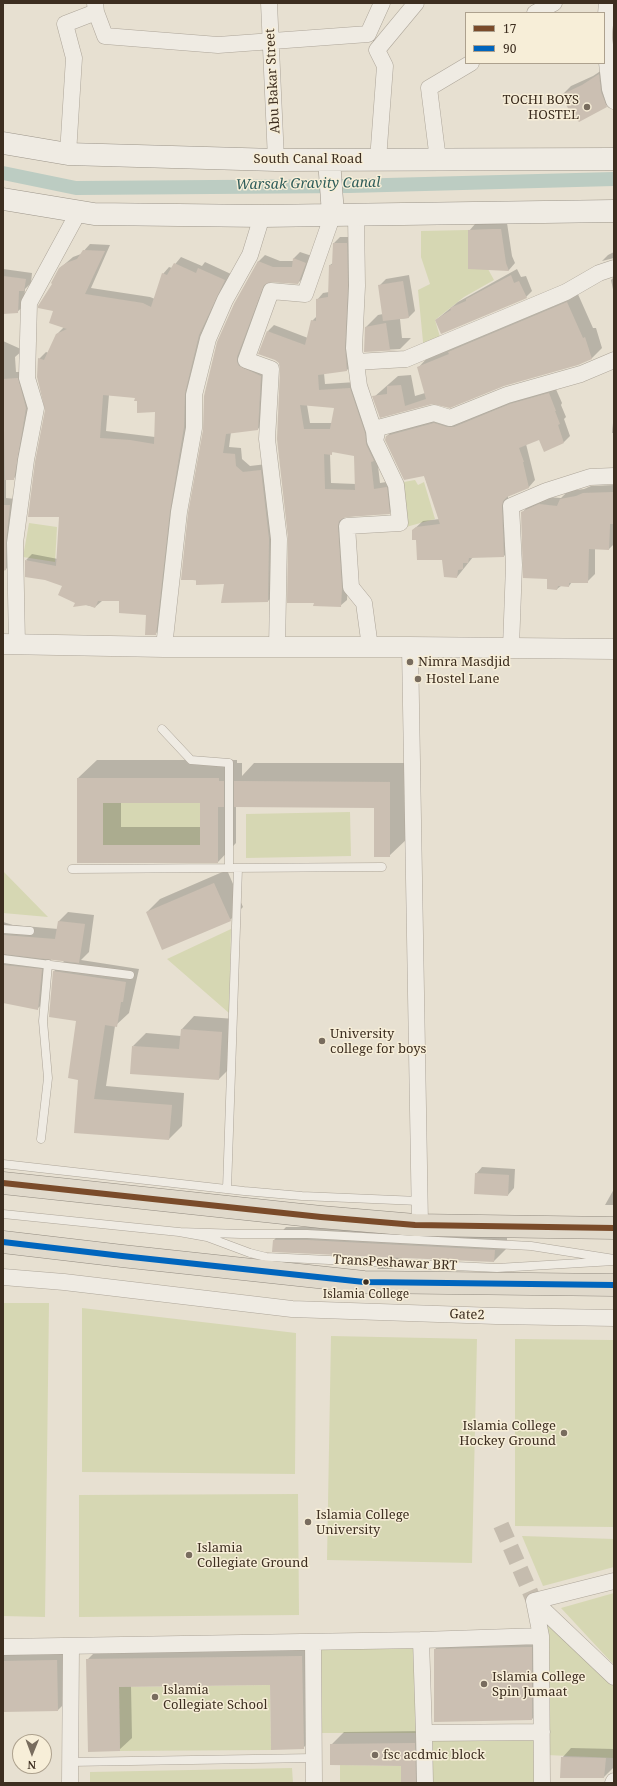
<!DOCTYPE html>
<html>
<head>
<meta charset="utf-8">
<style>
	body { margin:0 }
	#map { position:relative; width:617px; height:1786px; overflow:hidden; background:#e7e0d1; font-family:"Noto Serif",serif }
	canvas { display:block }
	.frame { position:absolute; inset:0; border:4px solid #3d2e20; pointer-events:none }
	.legend { position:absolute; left:465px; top:12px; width:140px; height:52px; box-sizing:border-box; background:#f7eed8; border:1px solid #ada18e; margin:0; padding:5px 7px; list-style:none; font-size:12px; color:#3d2e20 }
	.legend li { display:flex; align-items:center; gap:8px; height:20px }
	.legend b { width:20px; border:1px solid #ada18e }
	.north { position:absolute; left:12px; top:1734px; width:40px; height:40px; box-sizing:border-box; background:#f7eed8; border:1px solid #ada18e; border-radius:50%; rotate:181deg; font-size:11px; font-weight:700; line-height:16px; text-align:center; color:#3d2e20 }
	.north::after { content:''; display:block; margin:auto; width:14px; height:18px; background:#786c5e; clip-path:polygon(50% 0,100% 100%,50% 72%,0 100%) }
</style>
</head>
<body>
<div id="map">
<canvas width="617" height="1786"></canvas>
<div class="frame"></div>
<ul class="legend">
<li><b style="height:5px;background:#7a4b2a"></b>17</li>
<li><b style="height:5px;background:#0065bd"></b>90</li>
</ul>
<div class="north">N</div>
</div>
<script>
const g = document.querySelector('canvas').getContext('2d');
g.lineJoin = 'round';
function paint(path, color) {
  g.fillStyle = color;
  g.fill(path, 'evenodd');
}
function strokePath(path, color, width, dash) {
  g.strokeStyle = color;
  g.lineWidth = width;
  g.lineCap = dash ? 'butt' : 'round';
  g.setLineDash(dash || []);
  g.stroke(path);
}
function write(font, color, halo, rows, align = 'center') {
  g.font = font + ' "Noto Serif",serif';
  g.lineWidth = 3;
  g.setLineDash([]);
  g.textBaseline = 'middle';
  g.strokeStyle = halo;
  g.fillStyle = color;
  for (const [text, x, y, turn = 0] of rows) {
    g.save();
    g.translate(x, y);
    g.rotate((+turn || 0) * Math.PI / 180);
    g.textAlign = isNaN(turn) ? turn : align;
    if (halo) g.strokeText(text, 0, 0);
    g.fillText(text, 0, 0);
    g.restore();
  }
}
paint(new Path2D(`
	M468 230V269H488L494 280 464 297 435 320 443 347 424 352 418 290 430 284 421 257V231Z
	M415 480 418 485 424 482 435 519 406 527 398 483Z
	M29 523 57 527 55 562 23 557Z
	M103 803H200V845H103Z
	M350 812 351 856 246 858V814Z
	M3 871 48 917 3 913Z
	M231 929 229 1013 167 959Z
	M3 1303H49L45 1617 3 1616Z
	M82 1308 296 1333 295 1474 82 1472Z
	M331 1336 477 1339 472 1563 327 1560Z
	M515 1339 614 1340V1527L515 1526Z
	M298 1494 299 1615 79 1617V1495Z
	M522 1536 614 1539V1567L543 1586Z
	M614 1593V1665L561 1608Z
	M545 1610 614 1677V1758L546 1755Z
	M421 1640 424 1733 545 1732 546 1783H426L424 1733H314L313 1642Z
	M270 1685 271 1750 120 1751 119 1687Z
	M340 1765 401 1766V1783H340Z
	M292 1768 293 1783H90V1772Z`), '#d6d7b3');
paint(new Path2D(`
	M608 66 614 98 606 106 562 95 571 86 593 76Z
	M507 223 512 256 515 263 509 270 469 268V231L475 224Z
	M340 237H353V364L347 370 324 373 325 384 356 382 377 457 380 483 393 481 395 507 389 513 344 517 348 581 347 600 340 606 315 602 289 538 281 369 268 331 274 325 308 338 312 321 317 316V300L323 293 329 292 330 265 333 263 334 243ZM307 405 335 407 332 423H310ZM334 451 355 455 356 484 331 483 330 454Z
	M90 244 110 245 91 288 150 297 155 299 163 274 169 267 172 268 181 257 202 266 205 262 231 274 191 420 162 628 155 634 147 614 121 600 102 601 95 607 76 603 63 586 26 560 32 554 58 559 60 516 39 359 46 352 49 353 57 334 64 327 55 310 53 284 60 268 73 257 81 254ZM109 395 136 397 156 411 155 437 106 431Z
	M300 252 312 256 305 276 298 283 268 282 243 350 267 369 264 422 258 429 231 432 229 447 241 448 242 459 250 466 267 464 274 595 268 601 225 583 182 579 258 262 265 255 280 261H294V258Z
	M614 252V258L602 261 608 255Z
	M3 269 32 273 31 283 25 289 24 306 17 312 3 313Z
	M517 269 521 277 526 276 532 291 526 297 436 320 458 302Z
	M409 275 415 311 408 318 400 319 402 338H411L400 349 365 351 366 327 378 315 383 314 379 286 386 279Z
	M614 277V294L611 280Z
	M577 292 593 328H596L602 348 592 358 578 364 380 417 374 397 398 376 411 375 415 396 425 393 418 368 428 357Z
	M3 341 23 350 15 357 16 372H24L32 402 20 472 13 479H6V498L16 499 12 563 6 569 3 570Z
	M555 387 562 403 561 405 566 417 564 419 570 436 564 442 540 439 526 444 535 480 529 487 508 496 510 550 504 556 473 557 457 577 443 558 417 539 413 530 423 521 440 519 424 475 387 436 393 430Z
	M614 413V433H612Z
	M614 485V544L609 549H595V574L587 582H572L569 586H561L557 589 548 578 522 513 529 505 548 497 561 498 568 491 584 489 591 486Z
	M97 760H237V763H242V776L254 763H408V838L389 856 375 807 236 806V843L218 862H78V778ZM121 802H201V827H121Z
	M227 870 243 907 230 920 147 912 160 899Z
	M68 912 94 915 89 952 81 960 139 969 129 1013 115 1026 106 1086 184 1093 182 1126 169 1139 75 1132 79 1079 78 1020 54 971 65 960 51 959 48 999 38 1008 3 1002V922L13 925 58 929 59 921Z
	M194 1016 235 1019 232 1066 219 1079 133 1046 146 1033 181 1036 182 1029Z
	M482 1167 515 1169 514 1188 508 1195 476 1174Z
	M614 1189V1205H605Z
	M286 1227H320L507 1237V1248L494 1261 403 1257 392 1269H377L389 1256 273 1251 274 1240Z
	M544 1634 545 1706 532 1719 435 1649 448 1637Z
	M315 1644 316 1735 303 1748 271 1684 131 1686 132 1738 119 1750 87 1660 100 1647Z
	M3 1648H70L71 1697 58 1710 3 1711Z
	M427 1731 433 1783H402V1765L331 1745 344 1732Z
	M571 1748 614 1749V1767L604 1777 562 1758Z`), '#0003');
strokePath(new Path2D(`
	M3 173 76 188 349 186 614 179`), '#bcccc2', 14);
paint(new Path2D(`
	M599 74 601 92 607 107 579 122 570 112 561 95 582 85Z
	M493 229H501L506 263 509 271 468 269V230Z
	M333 243H347L348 286 345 348 347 371 318 375 319 390 350 388 365 433 366 444 374 461 371 462 374 489 387 487 390 514 346 517 339 521 338 527 342 588 341 607 313 606 314 603H287L288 538 277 439 280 369 279 363 275 360 258 354 267 331 305 345 311 320 316 321V299L328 297 329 265H332ZM300 405 334 408 330 429H304ZM332 452 354 456 355 490 325 489 324 454 332 455Z
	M83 250 105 251 85 294 143 303 151 307 162 273 167 275 174 263 196 273 198 268 225 280 199 335 185 393 184 427 170 511 156 635H145L146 615 119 613V601H98L95 608 87 605 73 607 75 603 58 595 62 586 45 580 25 577V560L56 566 59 517H28L35 462 45 410 37 377 38 358 44 360 56 334 67 329 49 323 53 311 38 308V306L52 284 51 283 59 268 66 263 77 259ZM103 395 135 398 134 401H137V413L155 412 154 444 130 440 100 438Z
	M293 258 306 263 298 284 272 282 264 285 237 357V362L239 366 261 376 258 430 226 434 223 453 235 454 236 466 243 472 261 470 269 539 268 602 221 603 224 584 196 585V580H181L188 513 203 430 204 396 217 342 234 304 258 261 273 267H292Z
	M511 275 514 283 519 281 527 298 441 334 435 320 451 310 450 308 466 301V299Z
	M3 276 26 279 24 291H19L18 313 3 314Z
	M403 281 409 318 383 321 378 285Z
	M567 302 583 338 585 337 592 359 578 365 504 386 450 408 432 404 380 418 372 396 387 394V386L401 385 405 406 426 399 417 367 449 354 448 352Z
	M386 323 390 350H400L364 352 365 327Z
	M18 378 26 408 14 480H5L3 379Z
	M549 393 556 411H555L560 424 558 425 564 443 544 452 539 440 519 448 524 462H523L529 488 507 497 503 501 502 506 504 557 469 558 468 563H463V569L458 570 457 578 444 577 442 560H417L416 540H412V530L416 527 440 524 424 476 404 480 385 440 386 436 434 423 447 427H454L510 404Z
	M614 492V524H610L609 550 589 549 588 583H569V587L558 586 557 590 547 589V579L523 578 521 512 539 504 557 506 560 499 576 496 583 493Z
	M3 505H10L6 542V570L3 571Z
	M77 778H219V781H224V807H218V863H77ZM103 803H200V845H103Z
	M234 781 390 782V857H374V808L234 807Z
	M214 883 231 921 162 950 146 912Z
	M58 921 85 924 79 963 3 954V935L55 939Z
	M3 965 42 969 38 1010 3 1003Z
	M53 971 126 982 123 1002H121L117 1027 105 1025 94 1099 172 1105 169 1140 74 1133 78 1080 68 1078 76 1021 49 1017Z
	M181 1029 222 1032 219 1080 130 1074 132 1046 179 1049Z
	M475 1173 509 1175 508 1196 474 1194Z
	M273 1240H307L495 1250 494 1262 272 1252Z
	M532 1647V1720L434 1722V1649Z
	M302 1656 304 1749 271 1750 270 1685 119 1687 120 1751 88 1752 86 1659Z
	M57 1660 58 1711 3 1712V1661Z
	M415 1743 416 1783H401V1766L330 1765V1744Z
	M561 1757 606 1758 604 1778H560Z`), '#cbbfb2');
strokePath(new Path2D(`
	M501 1525 534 1601`), '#c5bcae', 16, [16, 8]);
const service = new Path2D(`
	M162 729 191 760 229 763V868
	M72 869 382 867
	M3 929 30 931
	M3 959 130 975
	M41 1139 48 1078 43 1021 48 964
	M3 1164 244 1191 302 1196 419 1201
	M227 1189 238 868
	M3 1214 179 1232
	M614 1259 531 1246 307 1234H241L179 1232 207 1237 250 1253 266 1257 497 1268 614 1261
	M70 1762 314 1758`);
const minor = new Path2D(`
	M95 3 96 12 105 36 218 45 368 34 382 3
	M269 3 276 160
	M607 3 604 36 610 89 614 101
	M535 13 554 3
	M68 154 74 58 65 24 96 12
	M378 160 385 66 377 50 416 3
	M438 160 429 88 471 63
	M356 214 357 286 354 348 359 386 374 431 375 441 396 485 400 523 347 526 351 587 364 603 370 647
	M356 362 406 359 566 292 599 273 614 268
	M375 441 378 428 434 413 450 418 507 395 581 374 614 360
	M17 644 15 543 26 460 36 408 27 378 29 303 79 211
	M164 647 179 512 194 428V395L208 339 225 300 250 255 262 216
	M410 647 420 1224
	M511 647 514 565 511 506 546 491 590 477 614 476
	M277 648 279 539 267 439 271 369 246 360 271 291 305 294 333 214
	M3 1277 64 1282 292 1309 496 1316 614 1318
	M534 1601 614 1677
	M421 1640 424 1733 542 1732
	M313 1642 314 1783
	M3 1647 421 1640 541 1636
	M424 1733 425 1783
	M70 1783 71 1646
	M542 1783 541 1636 534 1601 614 1581
	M613 1783 614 1781`);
const tertiary = new Path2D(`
	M3 644 164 647H410L614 649`);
const secondary = new Path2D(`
	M3 143 68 154 276 160 614 159
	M329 160 333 214
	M3 199 94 214 262 216 614 211`);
const trunk = new Path2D(`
	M3 1183 321 1217 415 1225 614 1228
	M3 1242 122 1256 364 1282 614 1285`);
strokePath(service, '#ada599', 9);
strokePath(minor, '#ada599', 17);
strokePath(tertiary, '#ada599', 21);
strokePath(secondary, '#9c958a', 23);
strokePath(trunk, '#928b80', 23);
strokePath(service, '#efebe3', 8);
strokePath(minor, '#efebe3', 16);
strokePath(tertiary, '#efebe3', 20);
strokePath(secondary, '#efebe3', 22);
strokePath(trunk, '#e0d9cb', 22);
strokePath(new Path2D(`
	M3 1183 321 1217 415 1225 614 1228`), '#7a4b2a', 6);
strokePath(new Path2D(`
	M3 1242 122 1256 364 1282 614 1285`), '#0065bd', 6);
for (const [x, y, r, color] of [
	[587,107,4,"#786c5e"],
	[410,662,4,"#786c5e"],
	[418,679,4,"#786c5e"],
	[322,1041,4,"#786c5e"],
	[366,1282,3.5,"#3d2e20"],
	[564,1433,4,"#786c5e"],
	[308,1522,4,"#786c5e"],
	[189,1555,4,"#786c5e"],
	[484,1684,4,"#786c5e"],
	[155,1697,4,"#786c5e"],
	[375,1755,4,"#786c5e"]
]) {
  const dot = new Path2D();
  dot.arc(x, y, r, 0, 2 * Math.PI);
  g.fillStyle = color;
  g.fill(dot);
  strokePath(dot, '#f7eed8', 1.5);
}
write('12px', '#3d2e20', '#f7eed8', [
	["Islamia College",366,1295]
]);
write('13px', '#3d2e20', '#f7eed8', [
	["Abu Bakar Street",273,81,-93],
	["South Canal Road",308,159],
	["TransPeshawar BRT",395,1263,3],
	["Gate2",467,1315,2]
]);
write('13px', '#3d2e20', '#f7eed8', [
	["TOCHI BOYS",579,100,"right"],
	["HOSTEL",579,115,"right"],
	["Nimra Masdjid",418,662],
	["Hostel Lane",426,679],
	["University",330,1034],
	["college for boys",330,1049],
	["Islamia College",556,1426,"right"],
	["Hockey Ground",556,1441,"right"],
	["Islamia College",316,1515],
	["University",316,1530],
	["Islamia",197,1548],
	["Collegiate Ground",197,1563],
	["Islamia College",492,1677],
	["Spin Jumaat",492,1692],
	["Islamia",163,1690],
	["Collegiate School",163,1705],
	["fsc acdmic block",383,1755]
], 'left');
write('italic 14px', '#2f5d5a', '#f7eed8', [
	["Warsak Gravity Canal",308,184,-1]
]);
</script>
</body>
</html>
